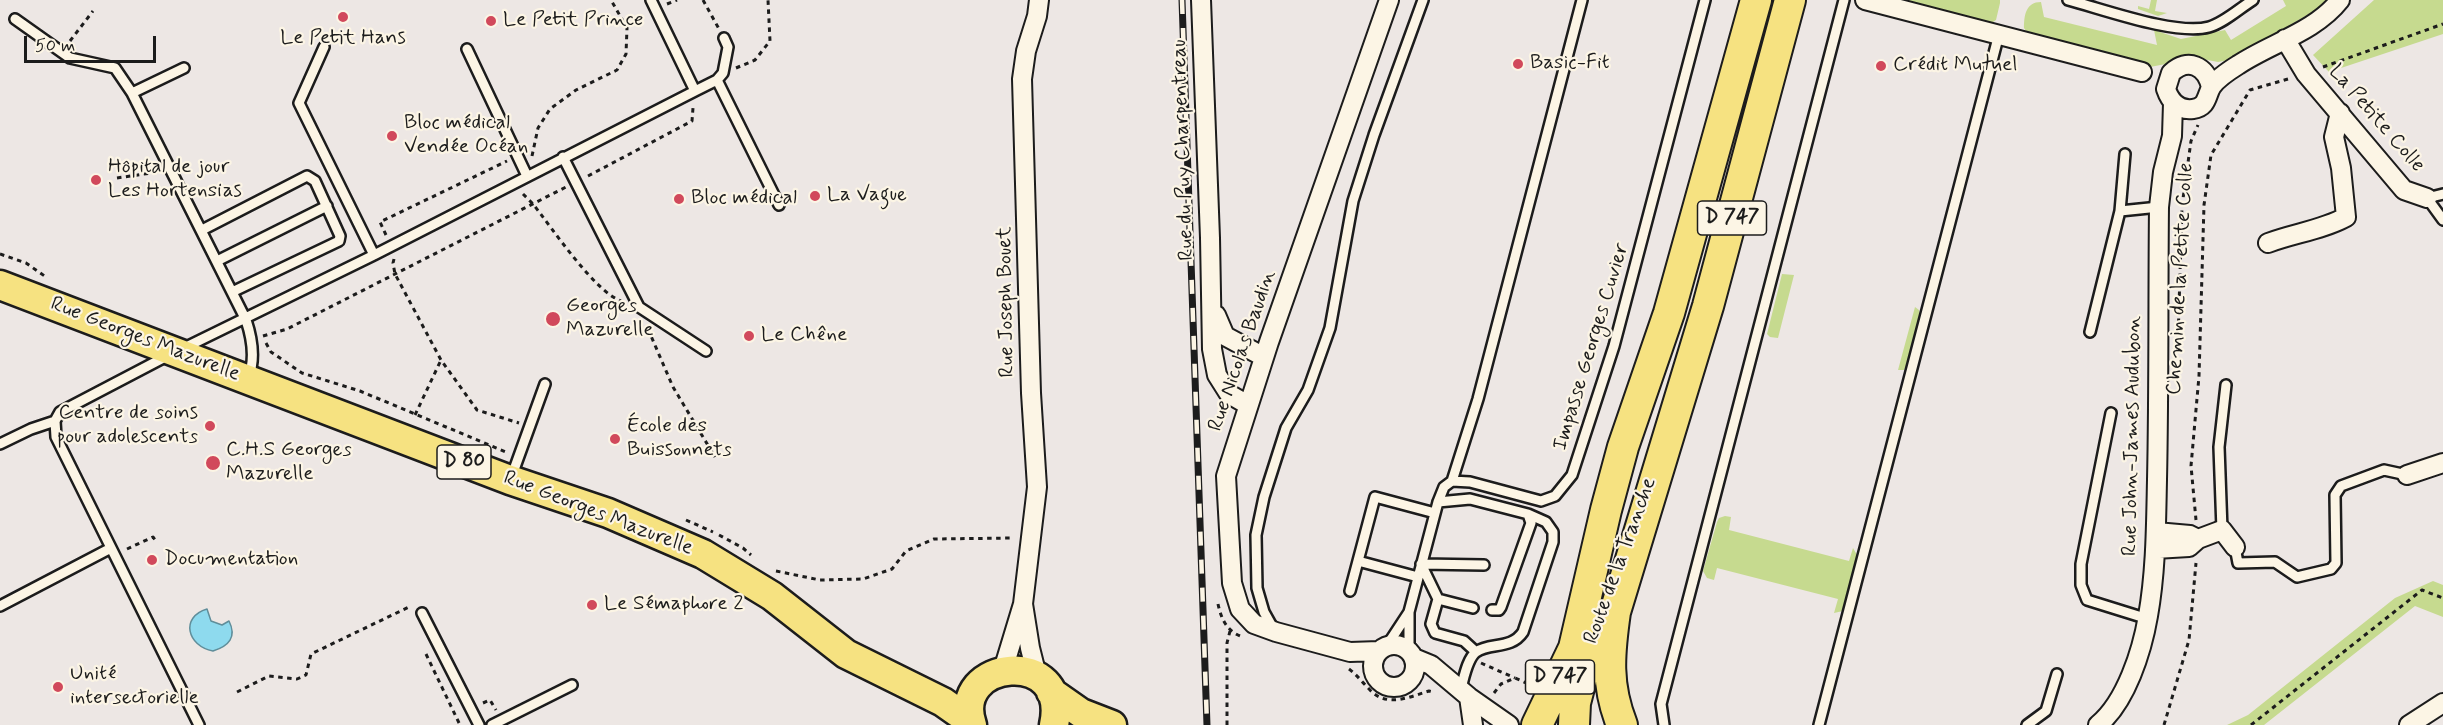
<!DOCTYPE html>
<html>
<head>
<meta charset="utf-8">
<style>
	body { margin:0 }
	#map { position:relative; width:2443px; height:725px; overflow:hidden; background:#ede7e4; font-family:Mynerve,sans-serif }
	canvas { display:block }
	.scale { position:absolute; left:24px; top:36px; width:132px; height:27px; box-sizing:border-box; border:3px solid #1c1c1c; border-top:0; padding-left:8px; font-size:18px; line-height:21px; white-space:nowrap; color:#1c1c1c; -webkit-text-stroke:4px #fcf5e5; paint-order:stroke }
</style>
</head>
<body>
<div id="map">
<canvas width="2443" height="725"></canvas>
<div class="scale">50 m</div>
</div>
<script>
const g = document.querySelector('canvas').getContext('2d');
g.lineJoin = 'round';
function paint(path, color) {
  g.fillStyle = color;
  g.fill(path, 'evenodd');
}
function strokePath(path, color, width, dash) {
  g.strokeStyle = color;
  g.lineWidth = width;
  g.lineCap = dash ? 'butt' : 'round';
  g.setLineDash(dash || []);
  g.stroke(path);
}
function write(font, color, halo, rows, align = 'center') {
  g.font = font + ' Mynerve,sans-serif';
  g.lineWidth = 4.5;
  g.setLineDash([]);
  g.textBaseline = 'middle';
  g.strokeStyle = halo;
  g.fillStyle = color;
  for (const [text, x, y, turn = 0] of rows) {
    g.save();
    g.translate(x, y);
    g.rotate((+turn || 0) * Math.PI / 180);
    g.textAlign = isNaN(turn) ? turn : align;
    if (halo) g.strokeText(text, 0, 0);
    g.fillText(text, 0, 0);
    g.restore();
  }
}
paint(new Path2D(`
	M1893 0H2000V3L1996 20 1990 24Z
	M2151 0H2157L2155 11 2167 13 2158 16 2138 9V6L2149 9Z
	M2283 0H2328L2314 11 2241 54 2229 60 2218 62 2197 58 2150 67 2027 33 2024 28C2024 15 2026 2 2041 2L2044 17 2157 45 2154 30 2181 39 2225 30 2231 40 2286 6Z
	M2374 0H2443V34L2329 72 2313 55Z
	M1782 274 1794 275 1778 338 1770 337 1767 334Z
	M1915 307 1919 310 1920 315 1906 366 1904 370H1898Z
	M1725 516 1731 517 1729 530 1849 561 1853 548 1857 555 1843 611 1834 613 1838 599 1717 568 1714 580 1707 578 1703 571 1717 522 1719 518Z
	M2433 581 2443 585V617L2415 606 2264 725H2227L2248 715 2395 598Z`), '#c6da8f');
const water = new Path2D(`
	M207 609 211 621 222 625 229 621C237 637 229 646 213 651 187 646 180 617 207 609Z`);
paint(water, '#8edaee');
strokePath(water, '#608e9a', 1.5);
const service = new Path2D(`
	M2068 0C2103 9 2176 36 2209 27 2224 23 2240 8 2253 0
	M15 19 70 58 115 68 132 93 246 320C252 338 256 359 248 378
	M324 47 299 103 374 255
	M467 49 527 176
	M717 80 779 205
	M695 91 717 80 723 73 728 47 724 38
	M132 93 184 68
	M563 157 639 307 706 351
	M2443 194 2427 198 2443 220
	M2120 211 2159 207
	M202 230 307 176 315 181 340 236 339 241 232 292
	M217 261 327 206
	M2090 332 2120 211 2125 154
	M182 349 374 255 695 91 651 0
	M167 356 60 412 55 421 56 437 199 725
	M2111 413 2081 564V585L2087 600 2148 619
	M0 444 31 429 55 421
	M511 478 545 384
	M1452 481 1478 399 1582 0
	M1438 502 1470 499 1528 514 1546 522 1553 532V542L1523 632C1511 650 1490 642 1476 652 1467 659 1464 678 1461 688
	M2222 530 2219 447 2226 385
	M2235 547 2238 563 2275 562 2297 577 2331 569 2336 563 2335 495 2341 486 2384 470 2407 475
	M1358 561 1418 577
	M1350 591 1375 497 1435 513
	M1438 599 1421 564 1484 565
	M0 606 111 548
	M1473 608 1438 599 1431 624 1435 633 1464 641 1476 652
	M1492 610H1499L1501 607 1531 523 1528 514
	M422 613 479 725
	M1274 630 1264 612 1257 588 1256 535 1264 497 1286 428 1308 390 1330 328 1353 201 1374 135 1423 0
	M1386 647 1409 612
	M1409 651V612L1438 502 1444 487 1452 481 1470 482 1541 501 1555 496 1572 475 1614 346 1705 0
	M492 725 572 685
	M1664 725 1661 704 1844 0
	M1819 725 1999 34
	M2027 725 2046 711 2057 674`);
const minor = new Path2D(`
	M1201 0 1210 238 1212 349 1217 375 1229 394 1248 405
	M1865 0 2142 72
	M2285 39 2306 74 2404 190 2427 198
	M2211 87C2206 66 2188 57 2171 73L2166 89C2170 101 2178 111 2193 109 2208 107 2206 95 2212 86 2217 79 2230 70 2238 65 2271 43 2315 32 2340 0
	M2268 243C2295 233 2322 230 2346 217L2341 168 2334 137 2340 113
	M1216 315 1225 336 1264 357
	M2407 475 2443 463
	M2156 532 2190 535 2198 539
	M2155 549 2189 547 2198 539 2222 530 2235 547
	M1023 604 1037 487 1031 393 1022 79 1026 51 1037 16 1039 0
	M1373 666a21 21 0 1 1 42 0a21 21 0 1 1-42 0Z
	M1379 651 1350 652 1276 632 1254 624 1240 609 1232 583 1226 476 1269 342 1389 0
	M1414 658 1431 665 1469 697 1509 725
	M1003 670 1023 604 1030 648 1037 676
	M1469 697 1473 725
	M2098 725C2126 702 2142 651 2148 616 2156 571 2156 525 2157 480 2159 389 2158 298 2159 207L2163 172 2172 136 2173 103
	M2409 725 2443 703`);
const primary = new Path2D(`
	M0 285 510 480 608 513 703 554 772 596 846 654 943 702 970 721
	M1051 692 1081 713 1112 725
	M972 725C949 659 1071 646 1054 725`);
const trunk = new Path2D(`
	M1537 725 1574 648 1606 510 1623 447 1669 313 1756 0
	M1574 725 1575 703 1589 649
	M1622 725C1606 685 1609 654 1615 612L1708 306 1790 0`);
strokePath(service, '#1c1c1c', 14);
strokePath(minor, '#1c1c1c', 22);
strokePath(primary, '#1c1c1c', 33);
strokePath(trunk, '#1c1c1c', 34);
strokePath(new Path2D(`
	M703 0 719 29
	M667 4 677 0
	M70 41 93 11
	M2323 67 2443 24
	M736 68 755 60 770 41 768 0
	M532 156 538 128 550 109 576 90 617 70 626 54 627 28 611 0
	M588 176 692 121 693 108
	M117 178 158 172
	M523 194 533 204C552 228 595 292 621 301
	M386 235 380 222 507 161
	M0 254 26 263 46 277
	M394 259 393 263 395 274 441 360 477 410 519 423
	M648 329 673 387 715 457
	M263 336 287 329 566 187
	M2178 341 2182 206 2191 141 2198 125
	M266 343 271 352 302 373 360 391 506 452
	M415 415 441 360
	M686 520 713 532
	M2196 520 2191 466 2199 376 2204 205 2211 155 2250 90 2288 79
	M719 535 743 548 751 555
	M127 549 153 537 156 541
	M776 571 820 580 863 579 892 569 906 551 934 539 1013 538
	M1218 604C1221 618 1226 630 1240 636
	M426 654 460 725
	M1481 663 1515 678
	M1349 669C1357 675 1363 683 1370 690 1387 708 1409 697 1429 691L1434 692
	M237 692 269 676 297 679 306 675 311 654 411 606
	M1494 693 1501 684 1515 678 1531 685
	M483 703 490 700 496 710
	M1227 725V643L1230 631
	M2164 725 2189 640 2196 563
	M2251 725 2422 590 2443 598`), '#1c1c1c', 3, [4.5, 4.5]);
strokePath(service, '#fcf5e5', 9);
strokePath(minor, '#fcf5e5', 18);
strokePath(primary, '#f6e281', 28);
strokePath(trunk, '#f6e281', 30);
const rail = new Path2D(`
	M1182 0 1207 725`);
strokePath(rail, '#1c1c1c', 7);
strokePath(rail, '#fcf5e5', 4.5, [14]);
for (const [x, y, r, color] of [
	[343,17,6,"#d1495b"],
	[491,21,6,"#d1495b"],
	[1518,64,6,"#d1495b"],
	[1881,66,6,"#d1495b"],
	[392,136,6,"#d1495b"],
	[96,180,6,"#d1495b"],
	[815,196,6,"#d1495b"],
	[679,199,6,"#d1495b"],
	[553,319,8,"#d1495b"],
	[749,336,6,"#d1495b"],
	[210,426,6,"#d1495b"],
	[615,439,6,"#d1495b"],
	[213,463,8,"#d1495b"],
	[152,560,6,"#d1495b"],
	[592,605,6,"#d1495b"],
	[58,687,6,"#d1495b"]
]) {
  const dot = new Path2D();
  dot.arc(x, y, r, 0, 2 * Math.PI);
  g.fillStyle = color;
  g.fill(dot);
  strokePath(dot, '#fcf5e5', 2);
}
for (const [x, y, w] of [
	[1732,218,69],
	[464,462,54],
	[1560,677,69]
]) {
  const box = new Path2D();
  box.roundRect(x - w / 2, y - 17, w, 34, 4.5);
  g.fillStyle = '#fcf5e5';
  g.fill(box);
  strokePath(box, '#1c1c1c', 1.5);
}
write('bold 20px', '#1c1c1c', null, [
	["D 747",1732,218],
	["D 80",464,462],
	["D 747",1560,677]
]);
write('21px', '#1c1c1c', '#fcf5e5', [
	["Le Petit Prince",503,21],
	["Le Petit Hans",343,39,"center"],
	["Basic-Fit",1530,64],
	["Crédit Mutuel",1893,66],
	["Bloc médical",404,124],
	["Vendée Océan",404,148],
	["Hôpital de jour",108,168],
	["Les Hortensias",108,192],
	["La Vague",827,196],
	["Bloc médical",691,199],
	["Georges",566,307],
	["Mazurelle",566,331],
	["Le Chêne",761,336],
	["Centre de soins",198,414,"right"],
	["pour adolescents",198,438,"right"],
	["École des",627,427],
	["Buissonnets",627,451],
	["C.H.S Georges",226,451],
	["Mazurelle",226,475],
	["Documentation",164,560],
	["Le Sémaphore 2",604,605],
	["Unité",70,675],
	["intersectorielle",70,699]
], 'left');
write('21px', '#1c1c1c', '#fcf5e5', [
	["La Petite Colle",2376,119,49],
	["Rue du Puy Charpentreau",1184,150,-92],
	["Chemin de la Petite Colle",2181,279,-87],
	["Rue Joseph Bouet",1007,302,-91],
	["Rue Georges Mazurelle",145,340,21],
	["Impasse Georges Cuvier",1592,347,-73],
	["Rue Nicolas Baudin",1243,351,-71],
	["Rue John-James Audubon",2133,436,-89],
	["Rue Georges Mazurelle",598,514,21],
	["Route de la Tranche",1621,561,-70]
]);
</script>
</body>
</html>
